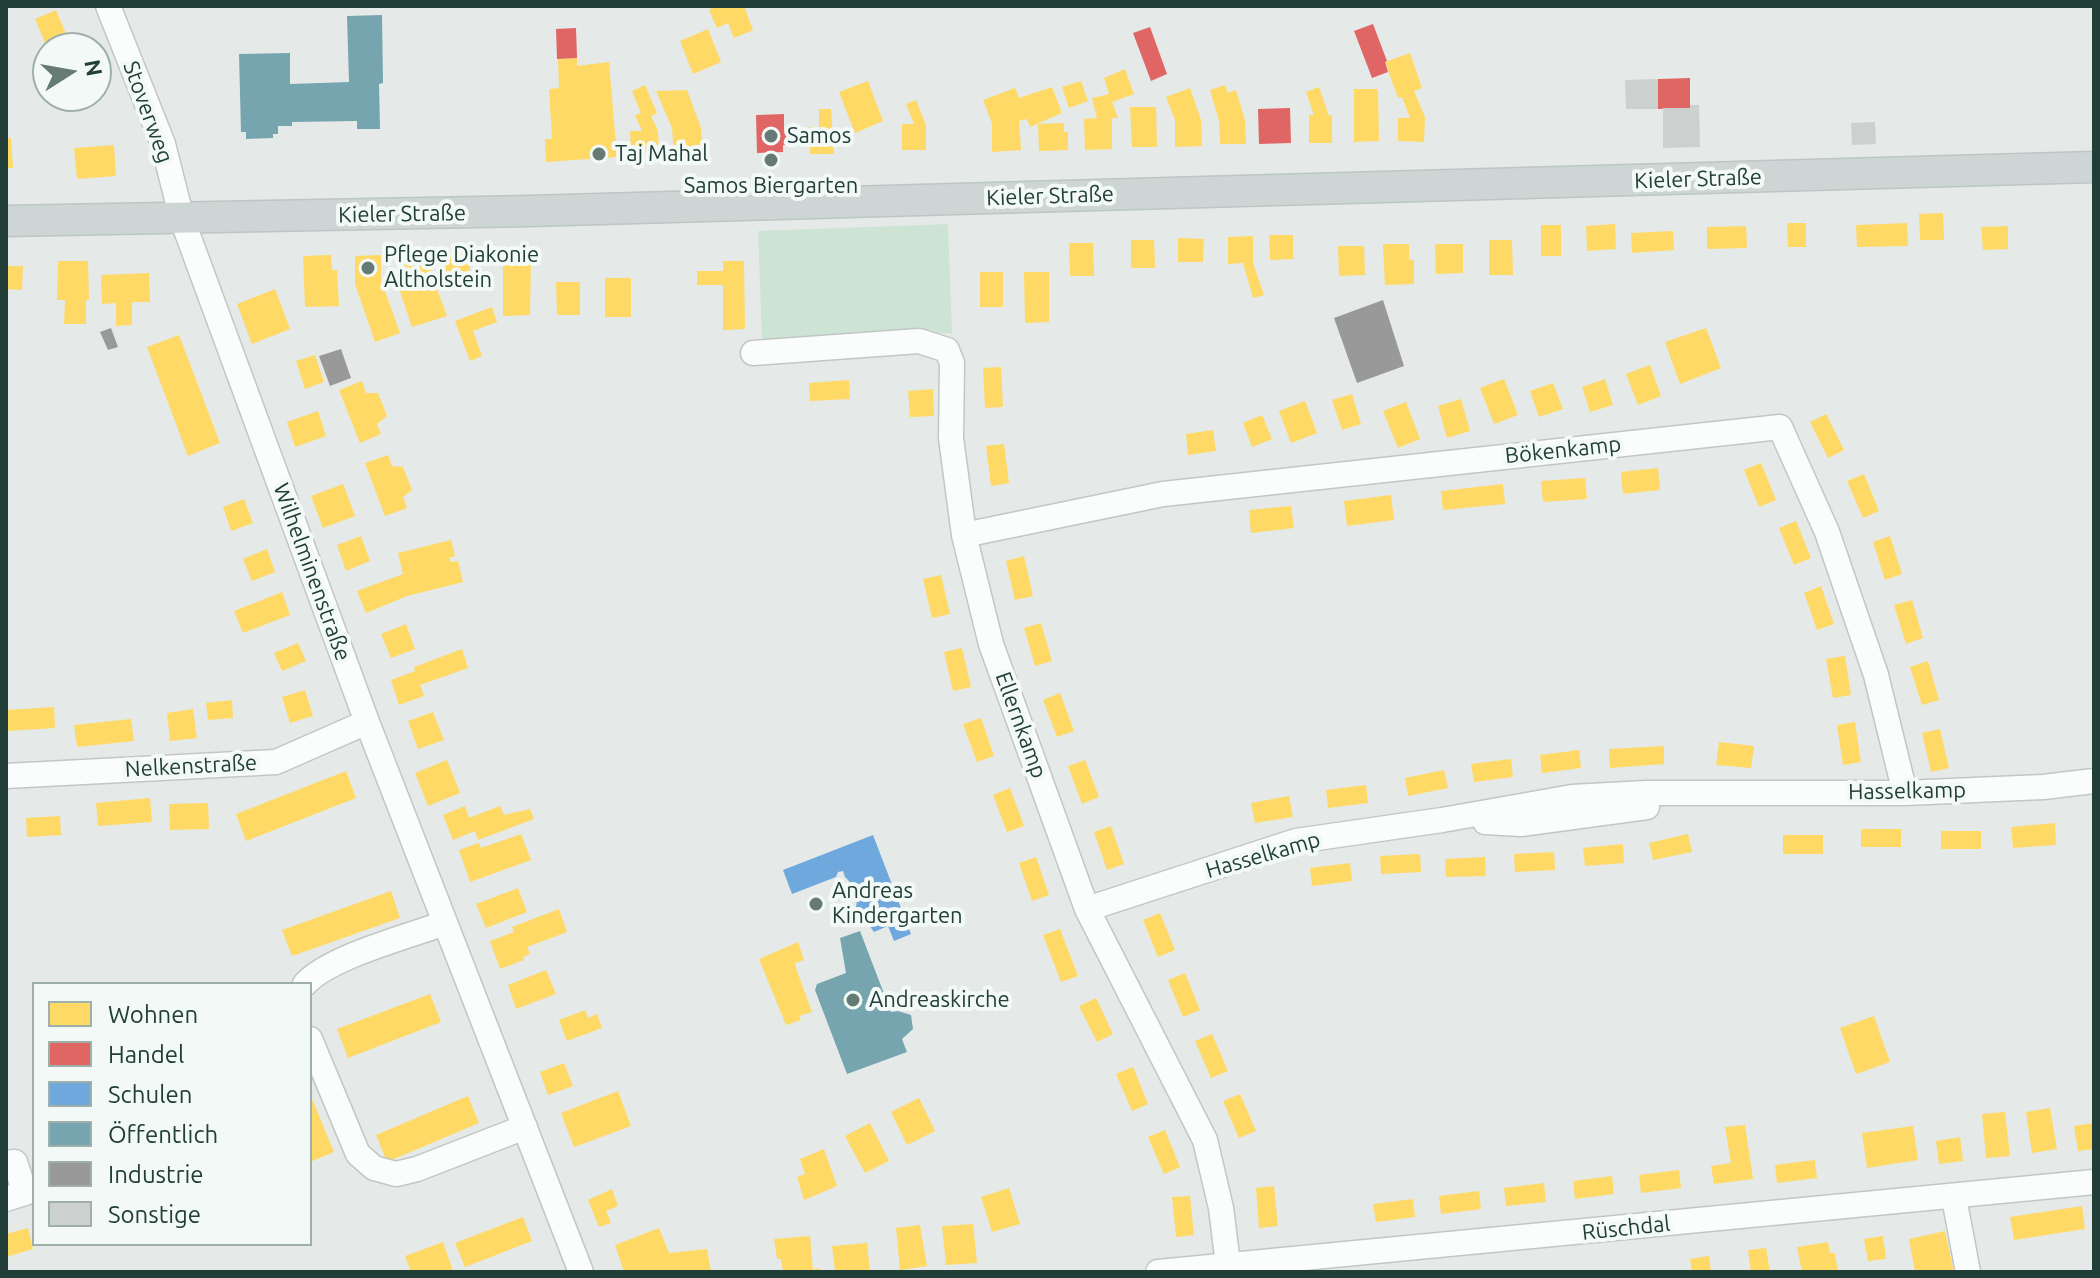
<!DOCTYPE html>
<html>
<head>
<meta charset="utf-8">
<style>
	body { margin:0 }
	#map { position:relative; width:2100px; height:1278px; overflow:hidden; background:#e5eae8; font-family:Ubuntu,sans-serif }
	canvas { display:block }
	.frame { position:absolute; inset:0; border:8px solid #213f38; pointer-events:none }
	.legend { position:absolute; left:32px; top:982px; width:280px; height:264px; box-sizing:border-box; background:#f3f9f6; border:2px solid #9fafaa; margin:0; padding:10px 14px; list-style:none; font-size:24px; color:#213f38 }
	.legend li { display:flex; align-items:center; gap:16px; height:40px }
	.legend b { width:40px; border:2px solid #9fafaa }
	.north { position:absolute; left:32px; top:32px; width:80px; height:80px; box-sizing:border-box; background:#f3f9f6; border:2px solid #9fafaa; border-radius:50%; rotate:79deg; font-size:22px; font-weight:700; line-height:32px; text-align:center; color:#213f38 }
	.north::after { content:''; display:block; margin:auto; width:28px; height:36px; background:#667b76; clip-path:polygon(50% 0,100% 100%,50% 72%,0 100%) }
</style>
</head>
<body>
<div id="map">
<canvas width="2100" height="1278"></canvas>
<div class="frame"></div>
<ul class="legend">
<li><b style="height:22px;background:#ffd966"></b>Wohnen</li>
<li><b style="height:22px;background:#e06666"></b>Handel</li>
<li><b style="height:22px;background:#6fa8dc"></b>Schulen</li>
<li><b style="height:22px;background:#76a5af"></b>Öffentlich</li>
<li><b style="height:22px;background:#999"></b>Industrie</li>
<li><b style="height:22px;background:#ccd1cf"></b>Sonstige</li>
</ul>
<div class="north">N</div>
</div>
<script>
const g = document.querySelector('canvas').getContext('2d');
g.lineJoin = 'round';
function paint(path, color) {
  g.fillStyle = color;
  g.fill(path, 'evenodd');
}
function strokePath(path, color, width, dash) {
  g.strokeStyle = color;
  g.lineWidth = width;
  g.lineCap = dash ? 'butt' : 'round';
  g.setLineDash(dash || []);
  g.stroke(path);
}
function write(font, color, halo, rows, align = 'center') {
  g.font = font + ' Ubuntu,sans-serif';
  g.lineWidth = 8;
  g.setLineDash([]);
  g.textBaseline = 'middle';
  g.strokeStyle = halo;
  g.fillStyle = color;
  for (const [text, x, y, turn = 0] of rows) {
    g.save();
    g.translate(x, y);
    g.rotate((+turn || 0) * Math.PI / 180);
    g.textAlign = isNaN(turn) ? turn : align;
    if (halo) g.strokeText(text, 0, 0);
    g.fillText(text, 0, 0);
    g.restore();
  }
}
paint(new Path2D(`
	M948 224 952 333 762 340 758 231Z`), '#cde4d5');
paint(new Path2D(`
	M715 6H744L753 30 734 38 728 23 717 28 709 10Z
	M56 10 72 48H47L35 19Z
	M708 29 721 62 693 74 680 41Z
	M1410 53 1422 88 1414 91 1425 117 1424 142 1398 141V118H1410L1402 97 1398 98 1385 62Z
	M577 58V66L609 62 617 157 546 162 545 139H552L549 89 559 88 558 59Z
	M1125 69 1134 94 1112 102 1118 118H1112V149L1085 150 1084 119 1097 118 1092 98 1109 94 1104 78Z
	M868 81 883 121 855 133 839 92Z
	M1081 81 1088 101 1069 108 1062 87Z
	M645 85 657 113 651 116 658 131 659 153 631 155 630 131H642L635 115 641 113 632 91Z
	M1225 85 1228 93 1236 90 1245 120 1246 144H1220L1219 121 1210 90Z
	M1052 87 1062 113 1030 127 1027 119 1019 121 1021 150 992 152V123L983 100 1015 88 1019 98Z
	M1319 87 1329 116 1332 115V143H1309V115H1314L1306 92Z
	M1190 88 1201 120 1202 146 1175 147V120L1166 97Z
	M1354 89H1378L1379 141 1354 142Z
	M687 90 701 128 703 154 674 155 672 128 656 91Z
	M916 100 926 125V150H902V124H914L906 104Z
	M1130 107H1156L1157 147H1132Z
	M819 109H831L834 154H810L809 127H819Z
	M1064 123V132H1068V150L1039 151 1038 124Z
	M6 138H11L13 168H6Z
	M114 145 116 176 77 179 74 148Z
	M1943 213 1944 240H1920L1919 214Z
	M1787 223H1806V247H1788Z
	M1907 223 1908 246 1857 247 1856 225Z
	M1615 224 1616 249 1587 251 1586 226Z
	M1541 225H1561V256H1541Z
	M1746 226 1747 248 1707 249V227Z
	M2008 226V249L1983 250 1981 227Z
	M1673 231 1674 250 1632 253 1631 233Z
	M1269 235H1293V259L1270 260Z
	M1253 236V263L1264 295 1253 298 1243 263 1228 264V237Z
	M1178 238 1204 239 1203 262H1178Z
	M1131 240H1154L1155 268H1131Z
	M1489 240H1512L1513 275H1489Z
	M1069 243H1093L1094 276H1070Z
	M1383 244H1409V260H1414V284L1385 285Z
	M1435 244H1463V273L1436 274Z
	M1338 246H1364L1365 275 1339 276Z
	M442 252 470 253V286H442Z
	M331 255 332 270H337L339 306 305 307 303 256Z
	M381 255V280L400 333 375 342 355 284V256Z
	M503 256H531L530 315 503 316Z
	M58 261H88L89 300H86V324H64L65 300H57Z
	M398 261H432L431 273 447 316 412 327 396 280Z
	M723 261H744L745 329 723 330V285H697V271H723Z
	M6 266H23L22 290 6 289Z
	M980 272H1003V307H980Z
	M1024 272H1049V322L1025 323Z
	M149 273 150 302H132V325L116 326V303L102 304 101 275Z
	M605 278H631V317H605Z
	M556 282H580V315H557Z
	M275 289 290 329 252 344 237 304Z
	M492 307 497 322 473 331 482 356 470 361 455 321Z
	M1706 328 1721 368 1680 384 1665 342Z
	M179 335 220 443 188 456 147 347Z
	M315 355 324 382 305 389 296 361Z
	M1650 365 1661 396 1638 405 1626 374Z
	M1001 367 1003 407 985 408 983 368Z
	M1504 379 1518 415 1494 424 1480 388Z
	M1605 379 1613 405 1590 412 1582 387Z
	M849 380 850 399 810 401 809 383Z
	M362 381 366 393H378L387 416 377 424 381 434 360 443 339 390Z
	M1553 383 1563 409 1539 417 1530 391Z
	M933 389 934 416 910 417 908 391Z
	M1352 394 1361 424 1342 430 1332 400Z
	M1461 399 1470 431 1447 438 1438 406Z
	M1305 401 1317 433 1291 443 1279 411Z
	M1406 402 1420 439 1398 448 1383 411Z
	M318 411 326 436 295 447 287 422Z
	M1826 414 1844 450 1828 458 1810 422Z
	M1262 415 1272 439 1252 447 1243 423Z
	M1213 430 1216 451 1188 455 1186 434Z
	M1004 444 1009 483 991 486 986 446Z
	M388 455 392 466 403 467 412 490 403 497 407 508 385 516 365 463Z
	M1761 463 1776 500 1759 507 1744 470Z
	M1658 468 1660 490 1623 494 1621 472Z
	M1864 474 1879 511 1863 518 1847 481Z
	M1585 478 1587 499 1543 502 1541 481Z
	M343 484 355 516 323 528 311 496Z
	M1503 484 1505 504 1443 510 1441 491Z
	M1391 495 1394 520 1347 526 1344 501Z
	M244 499 253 523 231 531 223 507Z
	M1291 506 1294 528 1251 533 1249 510Z
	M1796 521 1811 558 1794 565 1779 528Z
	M361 536 370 561 346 571 337 545Z
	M1890 536 1902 574 1885 580 1873 542Z
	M451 540 455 556 449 558 451 562 458 561 463 582 407 596 366 613 357 591 403 574 398 553Z
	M267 549 275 572 252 581 243 559Z
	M1024 556 1033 596 1015 600 1006 561Z
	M941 575 950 614 932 618 923 579Z
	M1821 586 1834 624 1817 630 1804 593Z
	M282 592 290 615 243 633 234 611Z
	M1912 600 1923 638 1906 644 1894 605Z
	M1041 623 1052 661 1035 666 1024 628Z
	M406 624 415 649 391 658 381 634Z
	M298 643 306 661 282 671 274 653Z
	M962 648 971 687 953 691 944 652Z
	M462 649 468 668 420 685 424 696 399 705 391 680 415 671 414 667Z
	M1845 656 1851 695 1833 698 1826 659Z
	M1928 661 1939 700 1922 705 1910 667Z
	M305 690 313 716 290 723 282 697Z
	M1060 693 1074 731 1057 737 1043 700Z
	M232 700 233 718 208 720 206 703Z
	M54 707 55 728 6 731V710Z
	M193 709 197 738 170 741 167 713Z
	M433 712 444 740 418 749 408 721Z
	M981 718 994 756 977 762 963 724Z
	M131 719 134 741 77 747 74 725Z
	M1855 722 1861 762 1843 765 1837 725Z
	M1940 729 1949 768 1931 772 1922 733Z
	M1719 742 1754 746 1751 768 1716 765Z
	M1664 746V764L1610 768 1609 749Z
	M1579 750 1581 768 1542 773 1540 755Z
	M1511 759 1513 777 1474 782 1471 764Z
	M447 760 460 793 428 806 415 773Z
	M1085 760 1099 797 1082 804 1068 766Z
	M1444 770 1448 788 1408 796 1405 778Z
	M346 771 356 798 246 841 236 814Z
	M1366 785 1368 803 1328 808 1326 790Z
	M1010 788 1024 826 1007 832 993 795Z
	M1289 796 1293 817 1255 823 1251 803Z
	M150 798 152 822 98 826 96 803Z
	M208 803 209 829 170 830 169 804Z
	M465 806 469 818 500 806 504 815 530 809 534 819 478 840 475 831 453 840 443 815Z
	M60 816 61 835 27 837 26 818Z
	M2055 823 2056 845 2013 848 2011 827Z
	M1111 826 1124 864 1107 870 1094 832Z
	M1861 829H1901V847H1861Z
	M1941 831H1981V849H1941Z
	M521 834 531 860 470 882 459 850 479 843 481 848Z
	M1688 834 1692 852 1653 860 1649 843Z
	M1783 835H1823V854H1783Z
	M1623 844 1624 863 1585 866 1583 848Z
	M1554 852 1555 870 1515 872 1514 854Z
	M1420 854 1421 872 1381 874 1380 856Z
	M1036 857 1049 895 1032 901 1019 863Z
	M1485 857 1486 876 1446 877 1445 859Z
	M1350 863 1352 881 1312 886 1310 868Z
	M518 888 527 912 486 928 476 904Z
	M391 891 400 918 292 956 282 930Z
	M559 909 567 932 527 947 530 954 523 957 524 960 500 969 490 941 514 932 512 927Z
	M1160 913 1175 950 1158 957 1143 920Z
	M1060 929 1078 976 1061 982 1043 935Z
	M798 942 804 960 795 963 796 968 812 1012 799 1016 801 1020 786 1025 759 959Z
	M546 970 556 994 516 1009 508 985Z
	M1185 973 1200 1010 1183 1017 1168 980Z
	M430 994 441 1022 348 1058 337 1029Z
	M1096 998 1113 1034 1097 1042 1079 1006Z
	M585 1010 588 1018 597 1014 602 1028 567 1041 559 1020Z
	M1874 1016 1890 1062 1856 1074 1840 1028Z
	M1212 1034 1228 1071 1211 1078 1195 1041Z
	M564 1063 573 1086 548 1095 540 1072Z
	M1133 1067 1148 1104 1132 1111 1116 1074Z
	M618 1091 631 1126 574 1147 561 1113Z
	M310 1094 334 1152 310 1162Z
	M1240 1094 1256 1131 1239 1138 1223 1101Z
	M468 1096 479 1123 387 1162 376 1135Z
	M919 1098 935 1131 907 1145 891 1112Z
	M2050 1108 2057 1149 2032 1153 2026 1112Z
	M2005 1112 2010 1156 1986 1158 1982 1114Z
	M870 1123 889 1161 865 1173 845 1136Z
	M2094 1123V1149L2078 1151 2074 1126Z
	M1745 1125 1753 1179 1714 1184 1711 1166 1731 1163 1725 1127Z
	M1913 1126 1918 1160 1867 1168 1862 1133Z
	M1165 1130 1180 1167 1164 1174 1148 1137Z
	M1960 1137 1963 1161 1939 1164 1936 1141Z
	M824 1149 837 1186 804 1200 797 1177 805 1174 800 1159Z
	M1815 1160 1817 1178 1777 1183 1775 1165Z
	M1679 1170 1681 1188 1641 1193 1639 1175Z
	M1612 1176 1614 1194 1575 1199 1573 1181Z
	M1544 1183 1546 1202 1506 1206 1504 1188Z
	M1274 1186 1278 1226 1259 1228 1256 1188Z
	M1009 1188 1020 1224 992 1232 981 1197Z
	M612 1189 618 1206 606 1211 611 1223 599 1227 588 1200Z
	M1479 1191 1481 1209 1441 1214 1439 1196Z
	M1190 1196 1194 1235 1176 1237 1172 1197Z
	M1413 1199 1415 1217 1376 1222 1373 1204Z
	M2082 1206 2085 1229 2014 1240 2010 1217Z
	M523 1217 532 1241 465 1267 455 1243Z
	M973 1224 977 1263 946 1265 942 1226Z
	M920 1225 927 1266 900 1270 896 1228Z
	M28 1228 33 1249 6 1257V1234Z
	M659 1228 669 1253 707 1249 711 1272H624L615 1245Z
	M1945 1231 1954 1272H1915L1909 1239Z
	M810 1236 813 1270 819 1268V1272H783L781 1259H777L774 1239Z
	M1883 1236 1886 1259 1868 1261 1864 1239Z
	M443 1242 453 1271 411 1272 405 1256Z
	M1828 1242 1830 1253H1835L1838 1272H1802L1797 1247Z
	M867 1243 870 1272H835L832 1246Z
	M1766 1248 1770 1272H1751L1748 1250Z
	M1709 1256 1711 1272H1692L1690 1259Z`), '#ffd966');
paint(new Path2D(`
	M1373 24 1387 61 1385 62 1388 72 1372 78 1354 31Z
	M1150 27 1167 74 1151 81 1133 33Z
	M576 28 577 58 557 59 556 29Z
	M1690 78V108L1658 109V79Z
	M1290 108 1291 143 1259 144 1258 109Z
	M784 114V129H788L789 145H783V152L757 153 756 115Z`), '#e06666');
paint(new Path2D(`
	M873 835 911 934 894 941 888 926 874 932 866 921 855 913 857 901 848 894 849 881 845 877 843 871 838 872 836 877 792 894 783 870Z`), '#6fa8dc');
paint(new Path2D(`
	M382 15 383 83 379 84 380 129H357V121L292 122V126H278V134H273V138L246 139V132H241L239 54 290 53V84L349 82 347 16Z
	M860 931 891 1012 898 1011 911 1015 913 1029 902 1039 907 1052 847 1074 815 990 817 984 846 973 840 938Z`), '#76a5af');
paint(new Path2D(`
	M1383 300 1404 366 1357 383 1334 318Z
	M111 328 118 347 108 350 100 332Z
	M341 349 351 378 330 386 319 356Z`), '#999');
paint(new Path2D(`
	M1658 79V109H1626L1625 80Z
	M1690 105H1699L1700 147 1663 148V108H1690Z
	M1875 122 1876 144 1852 145 1851 123Z`), '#ccd1cf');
const minor = new Path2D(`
	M108 6 163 144 182 219 367 722 581 1272
	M753 353 919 341 947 350 952 363 951 438 964 535 991 644 1087 909 1205 1140 1221 1208 1228 1264
	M964 535 1163 494 1780 427 1827 532 1876 675 1905 793
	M6 776 276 762 367 722
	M1485 822 1521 824 1647 807
	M1087 909 1296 841 1442 820 1572 797 1646 793H1905L2043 787 2094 781
	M305 984C329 957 409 936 445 923
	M310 1039 358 1154 374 1168 396 1174 417 1169 525 1127
	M6 1163 15 1162 25 1193 6 1199
	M1954 1198 1968 1272
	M1158 1272 2094 1182`);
const major = new Path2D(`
	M6 221 529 211 2094 167`);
strokePath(minor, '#c2c7c5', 27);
strokePath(major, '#bcc6c4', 33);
strokePath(minor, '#fbfcfc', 24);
strokePath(major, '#cdd6d4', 30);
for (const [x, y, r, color] of [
	[771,136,8,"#667b76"],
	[599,154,8,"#667b76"],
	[771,160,8,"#667b76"],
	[368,268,8,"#667b76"],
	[816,904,8,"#667b76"],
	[853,1000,8,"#667b76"]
]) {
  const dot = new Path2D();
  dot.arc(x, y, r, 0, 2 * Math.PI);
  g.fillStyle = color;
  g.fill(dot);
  strokePath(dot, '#f3f9f6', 3);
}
write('22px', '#213f38', '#f3f9f6', [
	["Stoverweg",148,112,70],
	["Kieler Straße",1698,179,-2],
	["Kieler Straße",1050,196,-2],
	["Kieler Straße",402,214,-1],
	["Bökenkamp",1563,450,-6],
	["Wilhelminenstraße",312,572,70],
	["Ellernkamp",1021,725,70],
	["Nelkenstraße",191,766,-3],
	["Hasselkamp",1907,791,-1],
	["Hasselkamp",1263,855,-16],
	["Rüschdal",1626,1228,-6]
]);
write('22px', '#213f38', '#f3f9f6', [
	["Samos",787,136],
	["Taj Mahal",615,154],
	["Samos Biergarten",771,186,"center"],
	["Pflege Diakonie",384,255],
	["Altholstein",384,280],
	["Andreas",832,891],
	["Kindergarten",832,916],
	["Andreaskirche",869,1000]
], 'left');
</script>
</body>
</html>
